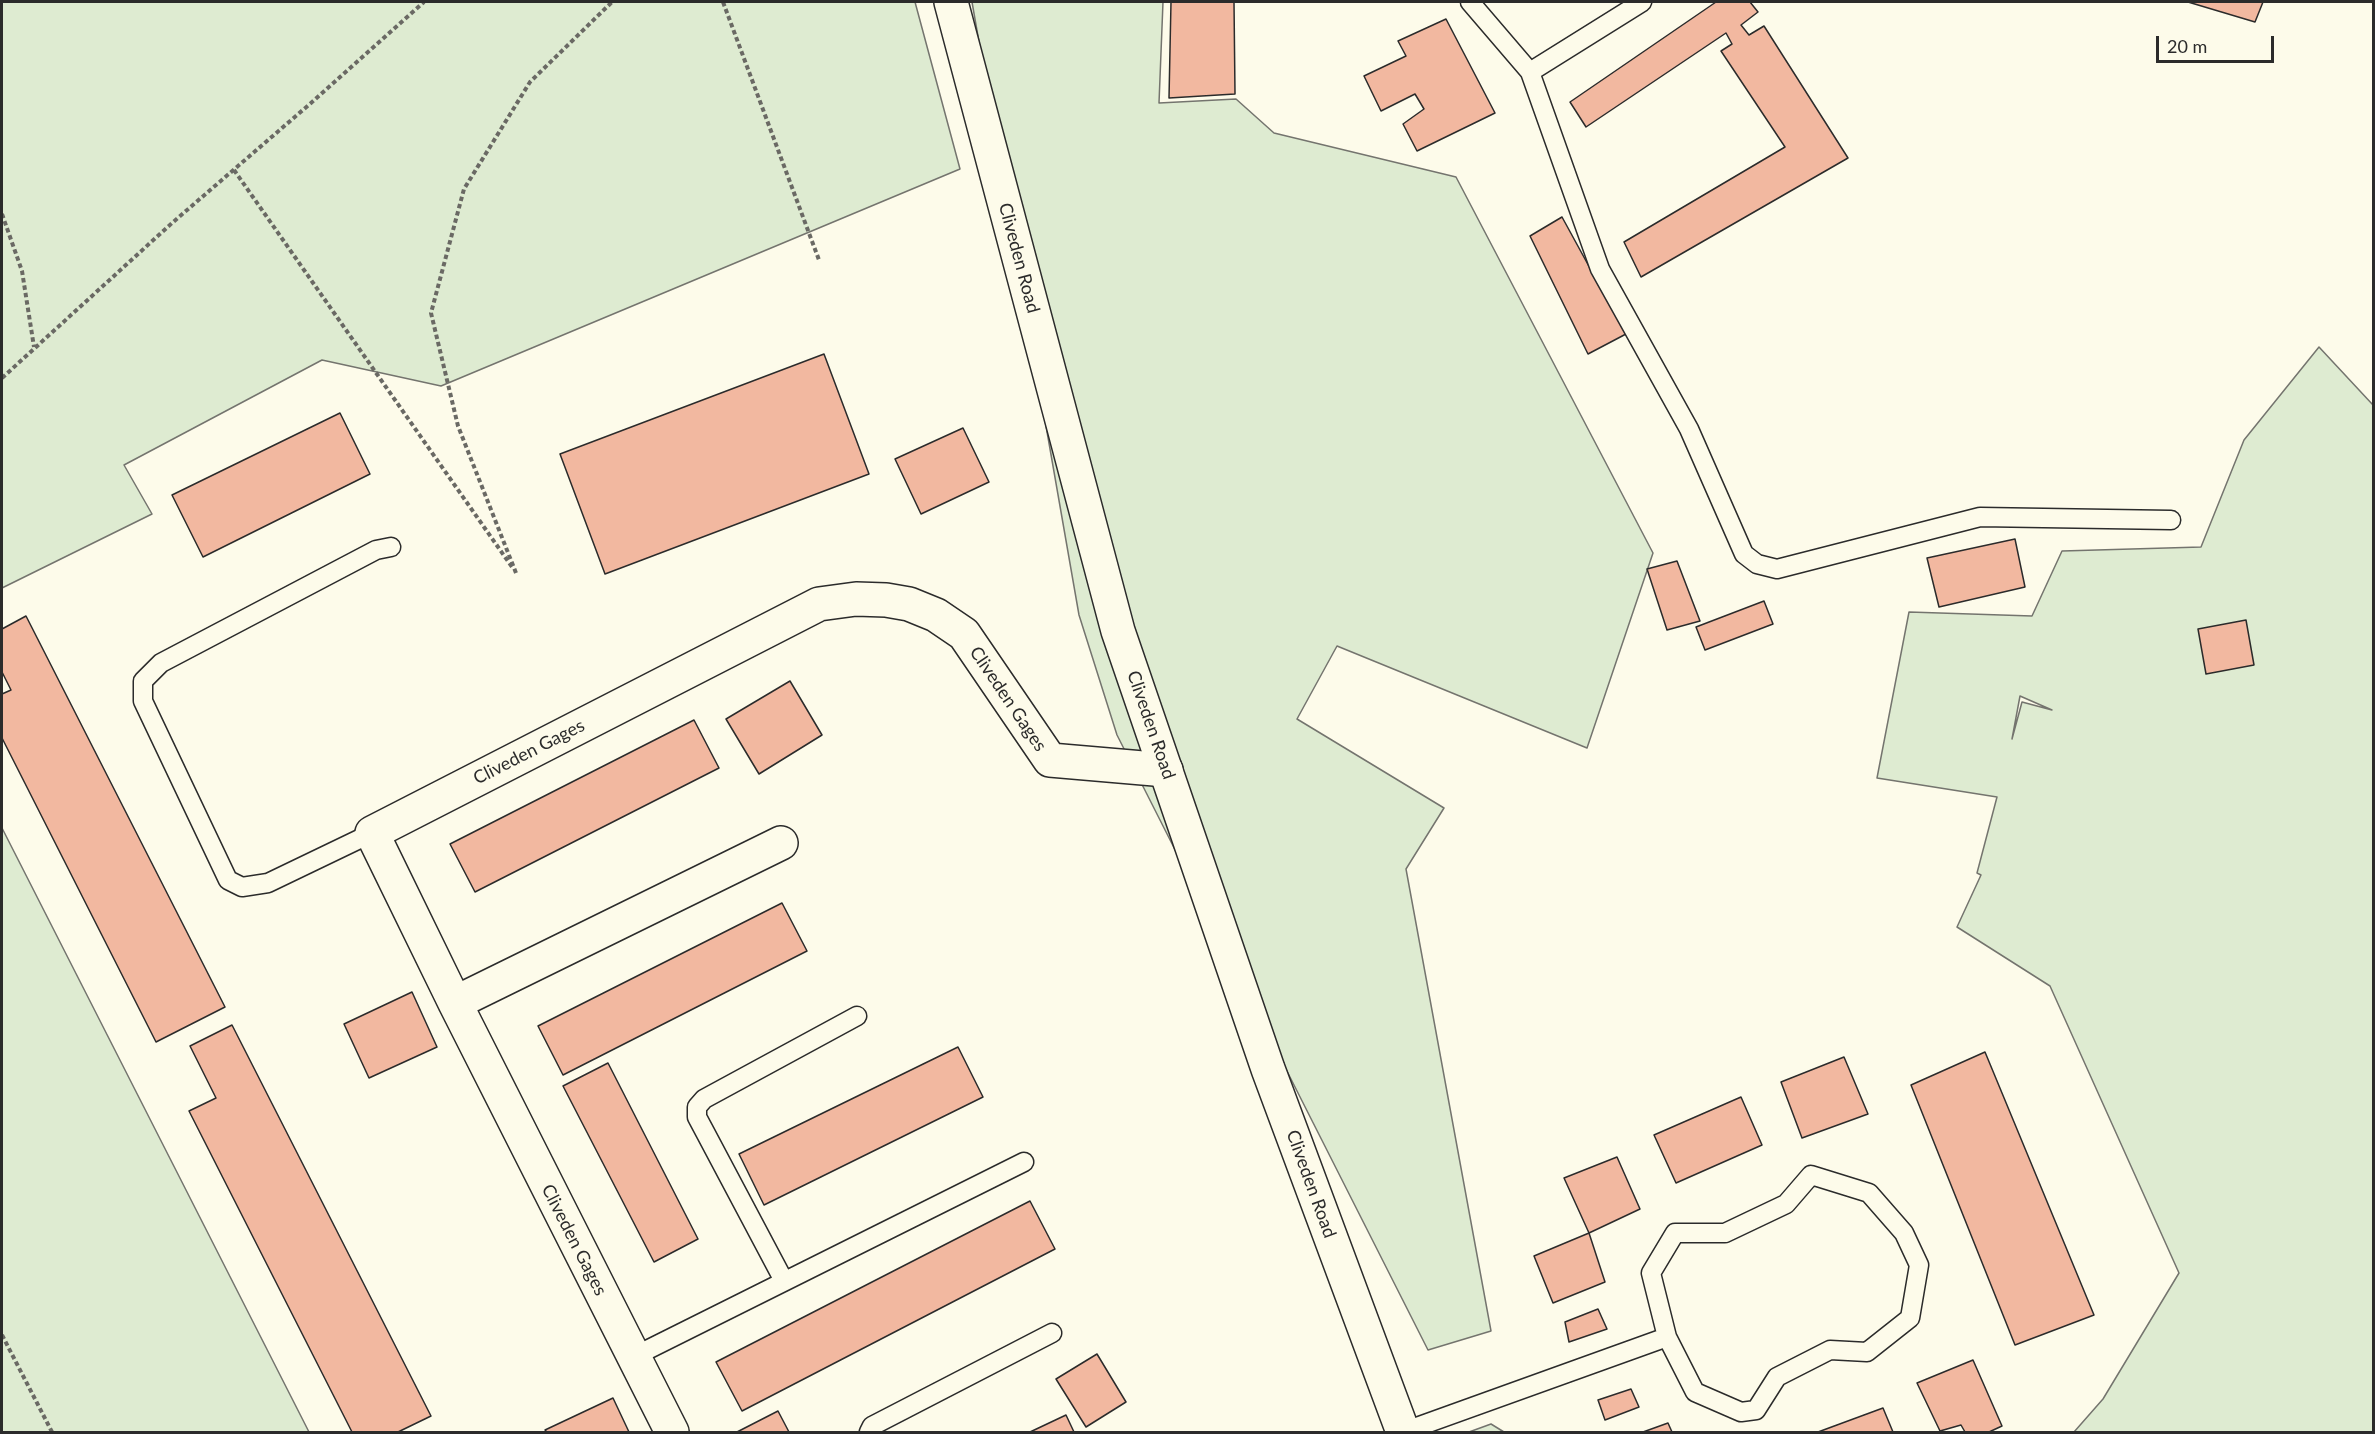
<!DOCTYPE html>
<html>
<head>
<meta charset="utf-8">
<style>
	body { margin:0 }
	#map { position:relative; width:2375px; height:1434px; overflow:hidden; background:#fdfbea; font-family:Lato,sans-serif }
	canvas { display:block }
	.frame { position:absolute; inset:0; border:3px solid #2b2b2b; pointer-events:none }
	.scale { position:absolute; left:2156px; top:36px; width:118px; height:27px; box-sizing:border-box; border:3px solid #2b2b2b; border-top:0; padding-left:8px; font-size:18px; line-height:21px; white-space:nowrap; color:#2b2b2b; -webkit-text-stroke:4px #fdfbea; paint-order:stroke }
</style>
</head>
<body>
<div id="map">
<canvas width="2375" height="1434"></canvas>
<div class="frame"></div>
<div class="scale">20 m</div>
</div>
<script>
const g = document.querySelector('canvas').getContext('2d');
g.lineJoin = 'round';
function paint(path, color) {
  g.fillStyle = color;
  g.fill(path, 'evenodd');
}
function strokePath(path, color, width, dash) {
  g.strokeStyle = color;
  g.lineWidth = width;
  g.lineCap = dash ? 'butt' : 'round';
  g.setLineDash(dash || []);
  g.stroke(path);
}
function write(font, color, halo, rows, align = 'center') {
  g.font = font + ' Lato,sans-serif';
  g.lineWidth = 4.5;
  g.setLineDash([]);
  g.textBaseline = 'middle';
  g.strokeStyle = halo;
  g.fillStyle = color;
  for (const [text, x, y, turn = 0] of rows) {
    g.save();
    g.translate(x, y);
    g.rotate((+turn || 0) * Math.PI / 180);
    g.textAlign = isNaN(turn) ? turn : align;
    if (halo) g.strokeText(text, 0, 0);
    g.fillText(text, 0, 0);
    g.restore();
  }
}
const green = new Path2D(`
	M2 2H915L960 169 441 386 322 360 124 465 152 514 2 588Z
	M972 2H1163L1159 103 1236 99 1274 133 1456 177 1653 553 1587 748 1337 646 1297 719 1444 808 1406 869 1491 1331 1428 1350 1117 735 1079 615Z
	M2319 347 2373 405V1432H2074L2103 1399 2179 1273 2050 986 1957 927 1981 875 1977 873 1997 797 1877 778 1909 612 2032 616 2062 551 2201 547 2244 440ZM2020 696 2052 710 2022 702 2012 739Z
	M2 828 309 1432H2Z
	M1491 1424 1504 1432H1469Z`);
paint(green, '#deebd1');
strokePath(green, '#74746e', 1.5);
const building = new Path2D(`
	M1171 2H1234L1235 94 1169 98Z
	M1716 2H1750L1758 12 1741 25 1749 35 1764 26 1848 158 1641 277 1624 242 1785 147 1721 51 1732 44 1726 33 1586 127 1570 102Z
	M2188 2H2263L2255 22Z
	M1446 19 1495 113 1417 151 1403 124 1424 109 1415 94 1381 111 1364 76 1406 56 1398 41Z
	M1562 217 1626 334 1588 354 1530 236Z
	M824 354 869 474 605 574 560 454Z
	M340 413 370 474 203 557 172 495Z
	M963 428 989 482 921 514 895 459Z
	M2015 539 2025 587 1939 607 1927 558Z
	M1677 561 1700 621 1667 630 1647 569Z
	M1764 601 1773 624 1705 650 1696 627Z
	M26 616 225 1007 156 1042 2 738V694L11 690 2 672V629Z
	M2246 620 2254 665 2206 674 2198 629Z
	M790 681 822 735 759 774 726 719Z
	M694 720 719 768 475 892 450 844Z
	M782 903 807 951 563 1075 538 1026Z
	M412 992 437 1047 369 1078 344 1024Z
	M232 1025 431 1416 398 1432H352L189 1111 216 1098 190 1046Z
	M958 1047 983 1097 764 1205 739 1154Z
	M1985 1052 2094 1315 2015 1345 1911 1085Z
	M1844 1057 1868 1114 1802 1138 1781 1082Z
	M608 1063 698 1239 654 1262 563 1086Z
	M1741 1097 1762 1145 1676 1183 1654 1135Z
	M1617 1157 1640 1209 1589 1233 1564 1178Z
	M1030 1201 1055 1249 742 1411 716 1362Z
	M1589 1233 1605 1282 1553 1303 1534 1256Z
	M1598 1309 1607 1329 1569 1342 1565 1322Z
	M1097 1354 1126 1402 1086 1427 1056 1379Z
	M1973 1360 2002 1426 1989 1432H1965L1961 1425 1940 1431 1917 1383Z
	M1631 1389 1639 1407 1605 1420 1598 1400Z
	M613 1398 629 1432H547L545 1430Z
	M1883 1408 1893 1432H1818Z
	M778 1411 789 1432H737Z
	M1066 1415 1074 1432H1030Z
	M1668 1423 1672 1432H1643Z`);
paint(building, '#f2b8a0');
strokePath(building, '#2b2b2b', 1.5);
const lane = new Path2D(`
	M1470 2 1530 72 1600 269 1689 429 1744 554 1757 564 1777 569 1980 517 2171 520
	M1530 72 1642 2
	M372 833 268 883 242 887 228 880 143 701V681L161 663 376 550 391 547
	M784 1281 705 1132 697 1117V1107L704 1099 857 1016
	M633 1357 1024 1162
	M869 1432 872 1426 1052 1333
	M1403 1432 1667 1337 1651 1273 1675 1233H1725L1786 1204 1811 1175 1869 1193 1904 1233 1919 1265 1910 1318 1867 1352 1830 1350 1777 1377 1756 1410 1741 1412 1695 1392 1667 1337`);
const street = new Path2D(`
	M455 1003 781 843
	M672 1432 455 1003 372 833 819 604 856 599 886 600 909 604 936 615 964 634 1050 760 1166 770`);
const secondary = new Path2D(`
	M951 2 1118 631 1268 1069 1403 1432`);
strokePath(lane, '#2b2b2b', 21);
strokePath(street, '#2b2b2b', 36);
strokePath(secondary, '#2b2b2b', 36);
strokePath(new Path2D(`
	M723 2 819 260
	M234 170 512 567
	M2 214 22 271 34 347
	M2 378 172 223 311 103 424 2
	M516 573 458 426 431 313 464 189 530 82 612 2
	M2 1335 52 1432`), '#6a6964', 4, [4.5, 3]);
strokePath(lane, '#fdfbea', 18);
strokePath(street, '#fdfbea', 33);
strokePath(secondary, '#fdfbea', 33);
write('18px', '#2b2b2b', '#fdfbea', [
	["Cliveden Road",1019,258,75],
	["Cliveden Gages",1008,699,56],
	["Cliveden Road",1151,725,71],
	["Cliveden Gages",529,752,-27],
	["Cliveden Road",1311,1184,70],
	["Cliveden Gages",574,1240,63]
]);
</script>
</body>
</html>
